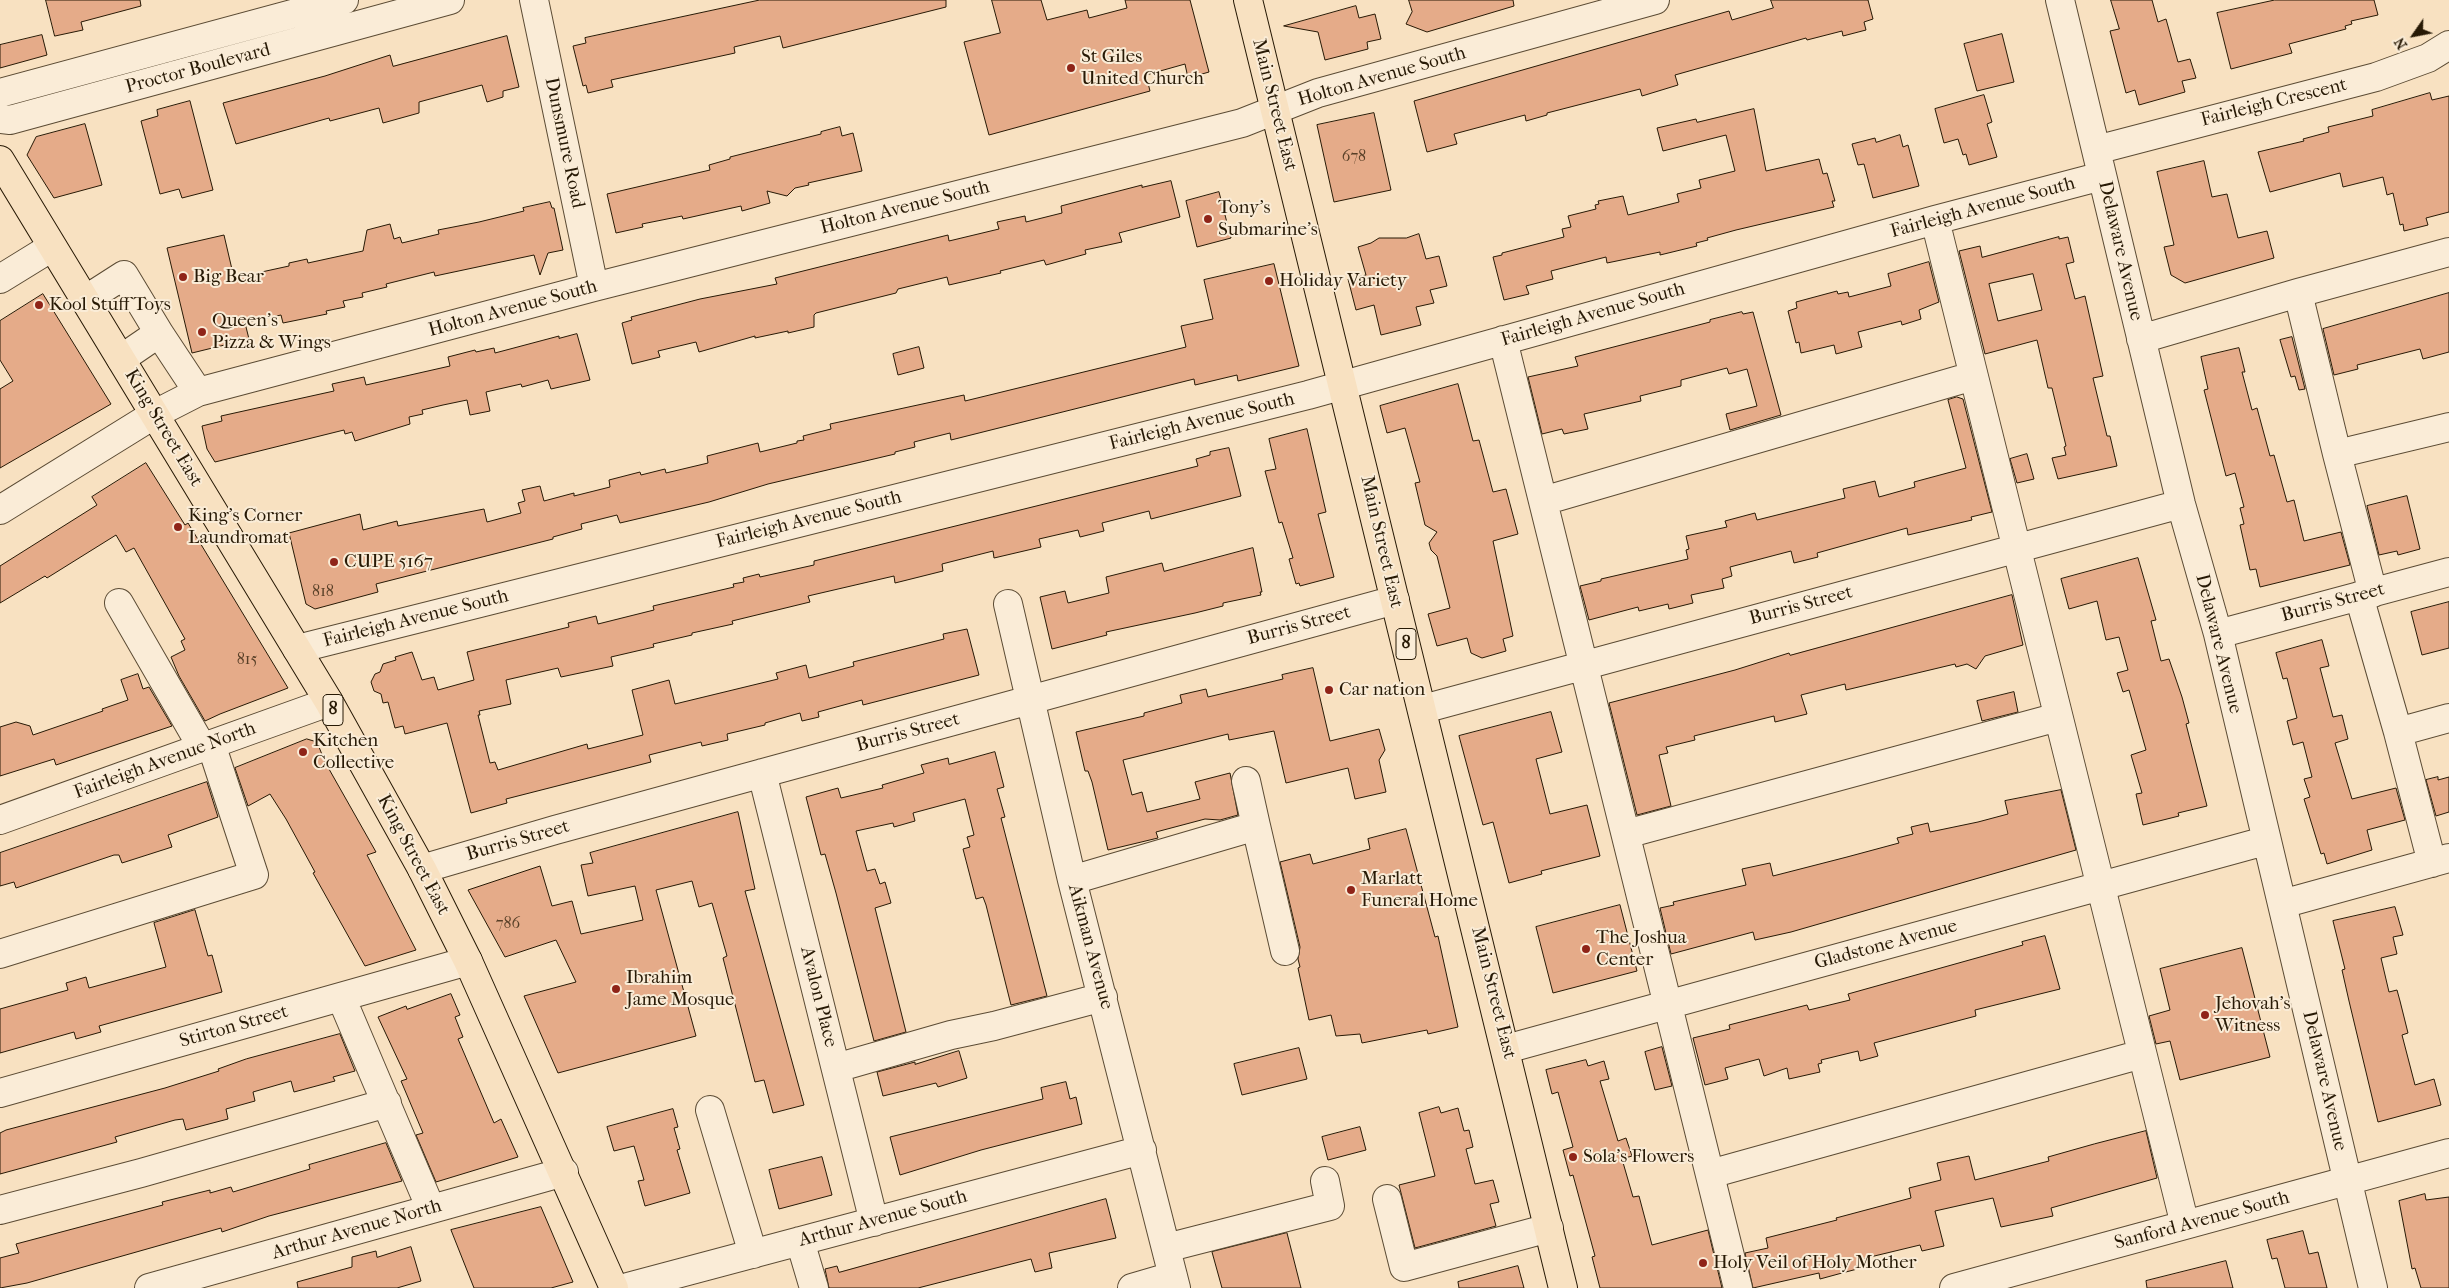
<!DOCTYPE html>
<html>
<head>
<meta charset="utf-8">
<style>
	body { margin:0 }
	#map { position:relative; width:2449px; height:1288px; overflow:hidden; background:#f8e1c1; font-family:"IM FELL French Canon",serif }
	canvas { display:block }
	.north { position:absolute; left:2389px; top:10px; width:50px; height:50px; -webkit-text-stroke:4px #faecd7; paint-order:stroke; rotate:237deg; font-size:14px; font-weight:700; line-height:20px; text-align:center; color:#271905 }
	.north::after { content:''; display:block; margin:auto; width:18px; height:22px; background:#271905; clip-path:polygon(50% 0,100% 100%,50% 72%,0 100%) }
</style>
</head>
<body>
<div id="map">
<canvas width="2449" height="1288"></canvas>
<div class="north">N</div>
</div>
<script>
const g = document.querySelector('canvas').getContext('2d');
g.lineJoin = 'round';
function paint(path, color) {
  g.fillStyle = color;
  g.fill(path, 'evenodd');
}
function strokePath(path, color, width, dash) {
  g.strokeStyle = color;
  g.lineWidth = width;
  g.lineCap = dash ? 'butt' : 'round';
  g.setLineDash(dash || []);
  g.stroke(path);
}
function write(font, color, halo, rows, align = 'center') {
  g.font = font + ' "IM FELL French Canon",serif';
  g.lineWidth = 4;
  g.setLineDash([]);
  g.textBaseline = 'middle';
  g.strokeStyle = halo;
  g.fillStyle = color;
  for (const [text, x, y, turn = 0] of rows) {
    g.save();
    g.translate(x, y);
    g.rotate((+turn || 0) * Math.PI / 180);
    g.textAlign = isNaN(turn) ? turn : align;
    if (halo) g.strokeText(text, 0, 0);
    g.fillText(text, 0, 0);
    g.restore();
  }
}
const building = new Path2D(`
	M46 0H140L141 6 81 22 83 30 55 36Z
	M760 0H946V7L783 48 780 36 734 47 735 53 611 80 613 87 588 93 586 85 583 86 573 46 586 43 585 38Z
	M992 0H1041L1047 20 1087 10 1089 18 1127 8 1125 0H1190L1209 72 1188 78 1185 64 1146 75 1150 91 989 135 964 42 1000 33Z
	M1409 0H1513L1514 6 1427 32 1406 24 1412 12Z
	M1771 0H1868L1873 19 1864 22 1866 30 1843 36 1842 31 1807 40 1806 38 1675 75 1678 85 1642 96 1640 89 1547 113V115L1526 121 1525 115 1454 134 1457 144 1427 152 1414 101 1729 11 1732 20 1773 8Z
	M2111 0H2152L2158 22 2166 19 2178 62 2190 59 2196 78 2182 81 2185 92 2139 105 2135 90 2126 93 2110 31 2119 29Z
	M2275 0H2374L2378 15 2351 21 2352 24 2345 26 2346 29 2289 44 2292 53 2231 69 2217 13Z
	M1356 6 1359 18 1375 14 1381 39 1367 42 1368 49 1325 60 1318 32 1284 26Z
	M2002 34 2014 82 1977 91 1964 44Z
	M42 35 47 55 0 68V45Z
	M507 36 519 87 503 91V97L487 102 482 85 419 102V113L383 123 379 108 330 121 329 118 236 144 223 103 325 76 390 55 393 66Z
	M2430 93 2432 100 2449 96V212L2426 218 2428 225 2404 231 2403 224 2400 225 2393 193 2387 195 2383 177 2343 187 2340 173 2270 192 2258 152 2304 141 2303 139 2329 132 2328 127 2373 116 2372 110Z
	M1984 95 1992 122 1987 124 1997 157 1969 165 1966 154 1963 155 1958 139 1944 143 1935 109Z
	M190 101 213 190 182 198 179 189 160 194 141 121 158 116 157 110Z
	M1754 109 1766 171 1819 159 1823 174 1827 173 1835 201H1832L1834 207 1736 230 1707 238 1708 240 1696 243 1697 246 1660 255V252L1607 263 1606 257 1551 271 1553 279 1526 286 1529 294 1504 300 1493 257 1502 255V253L1564 237 1562 229 1571 227 1568 216 1596 209 1595 205 1599 204 1598 201 1623 196 1628 215 1679 202 1677 194 1701 188 1699 180 1735 171 1726 135 1663 151 1657 128 1696 119 1697 122Z
	M1374 113 1391 190 1334 202 1317 125Z
	M85 124 102 185 54 198 27 155 36 137Z
	M840 127 842 136 853 133 862 171 808 183 809 185 795 188 787 196 767 191 770 203 742 211 741 206 683 219 682 216 642 224 643 227 616 233 607 194 710 170 709 165 730 159V157L821 134V132Z
	M1900 135 1903 147 1908 145 1919 186 1873 198 1864 164 1858 165 1852 144 1875 138 1876 142Z
	M2204 161 2212 197 2227 194 2238 238 2267 231 2274 258 2185 283 2171 275 2164 247 2174 245 2157 172Z
	M1171 181 1180 217 1119 233 1122 242 1085 250 1086 254 1046 265 1044 260 1000 271 1001 273 949 285 947 277 898 289 896 293 816 313 814 315V327L788 333V331L755 338V336L699 352 696 342 658 351 660 357 632 364 622 323 632 320 631 317 700 299 777 284 775 278 948 235 949 241 999 229 997 222 1025 216 1026 222 1062 213 1061 206 1142 185V187Z
	M1219 192 1231 238 1197 247 1186 201Z
	M550 202 552 208H554L563 250 548 253 540 275 534 255 435 276 434 272 386 284 387 287 362 293 363 297 343 301 345 307 326 311 327 314 283 323 281 315 245 323 249 339 192 353 167 248 224 235 234 278 289 266V263L307 259 308 263 363 251 367 230 390 224 394 239 400 237 402 243 439 234 438 230 479 222 524 211 523 208Z
	M1419 234 1426 259 1439 256 1447 286 1430 290 1434 303 1416 307 1421 325 1381 335 1374 305 1356 310 1348 279 1366 275 1358 247 1371 243 1379 238H1406Z
	M2059 237V239L2068 237 2074 262 2066 264 2075 299 2085 296 2103 376 2093 378 2107 436H2110L2117 466 2058 479 2052 458 2066 455 2064 447 2066 446 2052 388H2048L2037 340 1985 354 1959 251 1980 246 1982 257ZM2033 274 2042 310 1998 321 1989 284Z
	M1929 262 1939 302 1919 310 1921 319 1902 325 1901 321 1858 332 1862 347 1836 354 1834 345 1801 353 1799 342 1796 343 1788 311 1797 308 1796 302 1837 291 1838 294 1848 292 1849 297 1891 286 1888 274Z
	M1274 264 1299 366 1238 381 1237 375 1195 385 1194 379 951 440 950 433 914 442 915 447 895 452V454L768 484 709 502 620 523 617 515 581 524 582 529 553 537V539L376 584 378 592 315 609 306 604 289 533 360 514 363 530 397 521 398 526 484 509 487 522 521 513 518 503 525 501 522 490 540 486 544 501 574 493V496L610 487 609 480 640 472 641 475 665 469 666 473 708 463 707 456 758 443 760 452 797 443V441L804 440 803 436 831 429 830 424 964 395 965 401 1186 347 1181 326 1213 319 1204 280Z
	M2449 293V352L2423 359 2420 349 2357 365 2358 369 2334 375 2323 329Z
	M43 294 111 404 0 468V389L13 381 0 360V321Z
	M1742 312 1743 314 1753 312 1781 415 1730 430 1726 414 1757 406 1747 369 1729 374 1727 368 1681 380V386L1640 396 1641 401 1584 414 1588 429 1564 434 1562 429 1542 434 1528 377 1578 366 1575 357 1710 322V320Z
	M577 334 590 380 551 389 548 380 522 387 521 384 486 392 490 411 470 415 467 400 443 405 422 410 423 414 409 417 410 424 355 441 352 432 345 434 344 430 215 462 207 449 202 426 222 421 221 416 334 391 332 384 364 377 366 385 450 366 448 357 475 350 476 352 494 348 495 353 559 336V338Z
	M2292 337 2305 389 2299 390 2295 376 2291 377 2280 340Z
	M919 347 924 368 898 375 893 354Z
	M2239 348 2245 372H2242L2252 410 2257 408 2270 456 2274 455 2287 502 2294 500 2304 541 2341 532 2350 565 2260 587 2256 569 2250 570 2240 525 2244 524 2240 508 2244 507 2235 473 2226 476 2204 390 2208 389 2201 357Z
	M1458 384 1473 441 1479 440 1493 492 1506 489 1518 534 1493 541 1513 636 1503 639 1506 651 1482 658 1471 653 1467 638 1437 646 1428 614 1450 608 1437 556 1431 550 1429 543 1437 532 1425 525 1415 483 1420 482 1405 428 1387 433 1380 406Z
	M1957 397 1963 399 1992 512 1971 517 1972 520 1908 535 1907 528 1817 553 1818 557 1794 563 1791 551 1730 567 1732 576 1722 579 1724 588 1691 595 1693 603 1669 609 1668 604 1639 611 1638 607 1589 620 1580 586 1601 581V579L1688 559 1686 550 1689 549 1686 536 1727 527 1725 521 1755 513 1757 520 1845 498 1843 489 1875 481 1879 497 1915 487 1914 482 1966 468 1948 400Z
	M1307 429 1326 512 1318 514 1334 577 1300 586 1299 583 1296 584 1289 559 1293 558 1282 522 1279 523 1265 471 1276 469 1269 439Z
	M1229 448 1241 496 1151 519 1149 511 1102 523 1104 531 1080 537 1078 530 1039 539 1041 547 994 558 993 551 942 564 943 571 895 583 894 576 808 596 810 602 732 621 733 624 692 633V635L653 644 654 647 611 657 613 666 561 677 558 668 506 680 511 704 479 711 480 715H478L490 763 495 762 498 770 587 744 588 749 643 735 632 690 669 680 675 704 778 679 776 673 806 665 809 678 854 666 853 662 944 639 943 634 967 629 979 675 863 705 862 700 818 712 819 717 802 721 800 713 765 723V725L727 734 728 740 702 746 701 742 649 755 651 762 506 799 507 803 471 813 447 723 405 734 403 726 395 728 388 702 383 703 381 694 374 691 371 682 375 674 380 672 383 664 396 660 395 657 412 652 422 680 434 677 438 690 474 680 467 652 569 627 568 623 596 616 598 624 654 610 653 606 734 587 733 584 744 582 743 578 759 574 760 577 814 565V561L1198 466 1196 459 1210 455V452Z
	M2027 454 2034 479 2017 483 2010 459Z
	M146 463 185 525 188 523 288 688 220 714 205 721 179 676 171 657 185 650 181 641 185 639 134 548 126 552 116 535 47 578 45 576 0 603V566L97 505 92 497Z
	M2407 496 2420 549 2398 555 2397 551 2379 555 2367 506Z
	M1253 548 1262 592H1260L1261 595 1223 603V606L1195 613 1106 632 1107 635 1052 649 1040 597 1065 591 1068 603 1109 593 1106 577 1162 563 1164 571Z
	M2138 558 2156 620 2151 621 2161 661 2169 659 2182 697 2189 723 2186 724 2207 806 2178 813 2179 816 2143 825 2136 794 2142 793 2131 755 2146 750 2129 690 2123 692 2117 673 2128 670 2119 637 2106 640 2097 601 2069 609 2061 579Z
	M2012 595 2023 645 1985 656 1976 669 1967 664 1956 667 1955 664 1846 690 1845 684 1801 695 1807 714 1775 722 1774 716 1694 736 1695 740 1666 747 1668 753 1659 755 1671 806 1637 815 1609 703 1735 670 1789 653 1790 655Z
	M2449 602V648L2422 655 2411 612Z
	M2322 640 2329 666 2320 668 2333 717 2342 715 2348 739 2335 743 2352 799 2396 788 2405 820 2367 830 2372 850 2327 864 2324 853 2321 854 2304 799 2310 797 2304 779 2312 777 2303 742 2293 745 2287 721 2297 718 2287 678 2283 679 2276 653Z
	M1313 668 1330 741 1379 729 1385 750 1379 760 1386 792 1355 799 1348 768 1286 783 1274 731 1229 740 1228 734 1123 760 1132 795 1142 792 1147 812 1200 799 1195 782 1230 773 1238 815 1220 820 1205 819 1156 832 1158 838 1108 850 1092 782 1088 771H1085L1076 732 1144 716V713L1182 703 1180 695 1206 689 1208 697 1283 679 1282 675Z
	M138 674 143 689 149 687 172 726 56 765 54 759 0 776V727L16 722 30 726 33 735 103 711 102 709 128 700 121 680Z
	M2014 692 2018 712 1982 721 1977 701Z
	M1551 712 1562 752 1536 759 1550 814 1587 805 1600 856 1541 871 1542 874 1509 883 1493 822 1483 825 1459 736Z
	M307 739 317 742 325 762 376 852 367 855 416 950 365 966 313 873 315 872 286 819 270 794 248 806 235 768Z
	M995 752 1004 787 997 789 1005 817 1001 818 1047 996 1011 1005 986 905 983 897 976 899 963 849 970 847 967 837 974 835 965 799 913 813 915 821 894 827 893 823 856 831 867 871 875 869 880 884 885 882 891 903 875 908 906 1032 874 1041 836 893 825 854 821 855 806 797 838 788 841 798 883 788 882 785 924 773 921 765 948 758 949 764Z
	M2438 777V780L2449 777V812L2436 816 2426 780Z
	M207 782 218 817 168 835 172 847 122 863 119 855H114L16 888 14 882 0 886V853Z
	M2061 790 2076 850 1791 932 1755 940 1753 932 1671 954 1660 908 1674 905 1673 902 1746 885 1742 869 1770 863 1773 876 1847 857 1899 843 1897 838 1913 834 1911 827 1928 823 1930 832 1978 822 2008 814 2005 801Z
	M738 812 755 889 745 891 804 1105 773 1113 764 1080 755 1082 723 958 727 956 712 903 699 907 692 881 656 890 696 1036 558 1073 524 996 576 982 556 940 505 957 468 890 540 866 552 906 572 901 581 934 643 920 635 886 588 896 581 865 593 863 590 853Z
	M1406 829 1435 937 1438 936 1458 1027 1428 1034 1427 1030 1362 1043 1360 1034 1336 1036 1331 1015 1309 1020 1298 968 1300 967 1298 959 1300 947 1280 862 1310 854 1313 864 1370 849 1368 839Z
	M1620 905 1637 971 1553 993 1536 927Z
	M2395 907 2403 935 2393 937 2397 954 2381 958 2389 992 2397 990 2400 1001 2408 1033 2402 1035 2415 1085 2434 1079 2441 1105 2378 1122 2349 1001 2342 970 2345 969 2333 921Z
	M195 910 208 956 212 955 222 992 99 1026 101 1032 76 1039 74 1032 0 1053V1009L68 990 66 983 86 977 89 988 166 967 154 923Z
	M2045 936 2060 989 1975 1010 1976 1016 1874 1043 1878 1056 1860 1061 1858 1051 1821 1060 1822 1063 1818 1064 1820 1072 1789 1079 1787 1068 1764 1076 1759 1059 1725 1068 1728 1079 1705 1085 1693 1038 1730 1029 1729 1025 1807 1005 1809 1010 1850 1000 1848 994 2023 945 2022 942Z
	M2242 948 2270 1057 2180 1080 2170 1041 2156 1044 2149 1016 2170 1010 2160 969Z
	M451 994 460 1015 455 1017 463 1037 458 1039 494 1123 501 1119 518 1157 436 1182 416 1135 423 1133 401 1081 407 1079 378 1017 406 1006 407 1009Z
	M340 1034 355 1071 333 1077 335 1081 294 1092 291 1081 253 1092 255 1101 226 1109 228 1119 186 1130 183 1119 175 1120 115 1137 117 1142 0 1174V1133L6 1130 165 1088 219 1071 218 1069 246 1059Z
	M1662 1047 1672 1086 1655 1090 1645 1052Z
	M1299 1048 1307 1079 1242 1095 1234 1064Z
	M959 1051 967 1078 938 1087 936 1083 883 1096 877 1072 915 1062V1064Z
	M1586 1060 1588 1066 1604 1061 1609 1079 1600 1081 1618 1141 1626 1138 1632 1156 1622 1159 1633 1197 1639 1196 1652 1245 1708 1230 1722 1288H1600L1592 1257 1595 1256 1573 1175 1570 1176 1563 1150 1573 1147 1558 1092 1552 1094 1546 1070Z
	M1066 1082 1070 1099 1076 1097 1082 1124 981 1150 900 1175 890 1137 1043 1099 1041 1088Z
	M1439 1107 1441 1113 1458 1108 1464 1131 1469 1130 1473 1147 1466 1149 1475 1184 1493 1180 1499 1202 1490 1204 1496 1226 1415 1248 1399 1185 1435 1176 1419 1113Z
	M673 1109 678 1127 674 1128 680 1149 677 1150 690 1193 645 1206 638 1181 644 1180 634 1146 614 1151 607 1127Z
	M1360 1127 1366 1150 1328 1160 1322 1137Z
	M2146 1131 2157 1178 2051 1208 2053 1216 2001 1227 1993 1198 1935 1211 1944 1246 1922 1251 1920 1245 1866 1258 1863 1260 1865 1267 1842 1273 1820 1279 1819 1273 1753 1288 1745 1253 1768 1248 1766 1238 1837 1220 1836 1218 1911 1198 1909 1188 1941 1180 1937 1163 1969 1156 1975 1180 2049 1161 2048 1157 2094 1144Z
	M386 1143 402 1181 269 1216 222 1232 221 1228 27 1283 0 1288V1258L19 1253 16 1244 163 1205 162 1202 210 1190V1193L231 1187 233 1192 310 1169 309 1165Z
	M822 1157 832 1195 779 1209 769 1170Z
	M2425 1194 2426 1200 2449 1197V1288H2421L2415 1268 2412 1269 2399 1201Z
	M1106 1199 1116 1238 1049 1253 1052 1268 1035 1272 1031 1259 918 1288H829L825 1269 837 1266 839 1272Z
	M541 1207 573 1282 551 1288H474L451 1230Z
	M2303 1231 2309 1254 2318 1252 2327 1288H2285L2277 1258 2272 1259 2267 1240Z
	M1287 1233 1301 1288H1222L1212 1252Z
	M411 1247 421 1281 397 1288H298L297 1282 352 1267V1257L376 1251 377 1257Z
	M2226 1261 2233 1288H2147L2146 1281Z
	M1518 1266 1524 1288H1459L1458 1282Z`);
paint(building, '#e5ab89');
strokePath(building, '#271905', 1);
const minor = new Path2D(`
	M534 0 594 287
	M2060 0 2181 504 2218 634 2373 1288
	M0 93 344 0
	M0 119 10 120 450 0
	M2096 150 2376 77 2428 58 2449 45
	M1935 220 2185 1225
	M0 279 52 247
	M2298 293 2337 454 2449 427
	M85 300 124 275 159 333 198 392
	M2141 339 2298 293 2449 252
	M1503 340 1738 1288
	M121 359 159 333
	M2337 454 2373 593
	M1543 501 1973 376
	M0 510 155 414 198 392 594 287 1242 123 1318 93 1655 0
	M2359 596 2398 732 2449 718
	M119 603 202 747
	M1008 604 1072 880 1176 1288
	M2218 634 2449 572
	M297 649 1308 395 1935 220 2102 176
	M1423 709 2181 504
	M2398 732 2432 863
	M762 773 874 1222
	M1246 781 1256 826
	M0 820 329 702
	M1626 834 2058 717
	M422 869 555 830 1395 600
	M1072 880 1256 826 1285 951
	M2282 904 2449 858
	M0 954 254 875 211 744
	M341 997 431 1209
	M1506 1049 2265 841
	M836 1068 951 1035 994 1026 1103 997
	M0 1093 468 961
	M710 1110 753 1254
	M1710 1174 2142 1054
	M1387 1199 1404 1267 1549 1228
	M0 1210 141 1173 387 1103
	M800 1241 814 1288
	M1166 1248 1330 1206 1325 1181
	M149 1288 564 1172
	M624 1288 1142 1150
	M1132 1288 1173 1276
	M1954 1288 2449 1153`);
const major = new Path2D(`
	M1248 0 1563 1288
	M0 160 329 702 422 869 468 961 614 1288`);
strokePath(minor, '#5b4b34', 30);
strokePath(major, '#271905', 30);
strokePath(minor, '#faecd7', 28);
strokePath(major, '#f8e1c1', 28);
for (const [x, y, r, color] of [
	[1071,68,5,"#8f2418"],
	[1208,219,5,"#8f2418"],
	[183,277,5,"#8f2418"],
	[1269,281,5,"#8f2418"],
	[39,305,5,"#8f2418"],
	[202,332,5,"#8f2418"],
	[178,527,5,"#8f2418"],
	[334,562,5,"#8f2418"],
	[1329,690,5,"#8f2418"],
	[303,752,5,"#8f2418"],
	[1351,890,5,"#8f2418"],
	[1586,949,5,"#8f2418"],
	[616,989,5,"#8f2418"],
	[2205,1015,5,"#8f2418"],
	[1573,1157,5,"#8f2418"],
	[1703,1263,5,"#8f2418"]
]) {
  const dot = new Path2D();
  dot.arc(x, y, r, 0, 2 * Math.PI);
  g.fillStyle = color;
  g.fill(dot);
  strokePath(dot, '#faecd7', 2);
}
write('16px', '#563e26', null, [
	["678",1354,157],
	["818",323,592],
	["815",247,660],
	["786",508,924]
]);
for (const [x, y, w] of [
	[1406,644,20],
	[333,710,20]
]) {
  const box = new Path2D();
  box.roundRect(x - w / 2, y - 15.5, w, 31, 4);
  g.fillStyle = '#faecd7';
  g.fill(box);
  strokePath(box, '#271905', 1);
}
write('bold 18px', '#271905', null, [
	["8",1406,644],
	["8",333,710]
]);
write('19px', '#271905', '#faecd7', [
	["St Giles",1081,57],
	["United Church",1081,79],
	["Tony's",1218,208],
	["Submarine's",1218,230],
	["Big Bear",193,277],
	["Holiday Variety",1279,281],
	["Kool Stuff Toys",49,305],
	["Queen's",212,321],
	["Pizza & Wings",212,343],
	["King's Corner",188,516],
	["Laundromat",188,538],
	["CUPE 5167",344,562],
	["Car nation",1339,690],
	["Kitchen",313,741],
	["Collective",313,763],
	["Marlatt",1361,879],
	["Funeral Home",1361,901],
	["The Joshua",1596,938],
	["Center",1596,960],
	["Ibrahim",626,978],
	["Jame Mosque",626,1000],
	["Jehovah's",2215,1004],
	["Witness",2215,1026],
	["Sola's Flowers",1583,1157],
	["Holy Veil of Holy Mother",1713,1263]
], 'left');
write('19px', '#271905', '#faecd7', [
	["Proctor Boulevard",198,69,-15],
	["Holton Avenue South",1382,77,-16],
	["Fairleigh Crescent",2274,103,-14],
	["Main Street East",1274,105,76],
	["Dunsmure Road",564,143,78],
	["Holton Avenue South",905,208,-14],
	["Fairleigh Avenue South",1983,208,-15],
	["Delaware Avenue",2120,251,77],
	["Holton Avenue South",513,309,-15],
	["Fairleigh Avenue South",1593,315,-16],
	["Fairleigh Avenue South",1202,422,-14],
	["King Street East",163,428,59],
	["Fairleigh Avenue South",809,520,-14],
	["Main Street East",1381,542,77],
	["Burris Street",2333,603,-15],
	["Burris Street",1801,606,-15],
	["Fairleigh Avenue South",416,619,-14],
	["Burris Street",1299,626,-15],
	["Delaware Avenue",2218,644,76],
	["Burris Street",908,733,-15],
	["Fairleigh Avenue North",165,761,-20],
	["Burris Street",518,841,-16],
	["King Street East",413,855,62],
	["Gladstone Avenue",1886,945,-15],
	["Aikman Avenue",1090,947,75],
	["Main Street East",1493,993,76],
	["Avalon Place",818,997,76],
	["Stirton Street",234,1027,-16],
	["Delaware Avenue",2324,1081,77],
	["Arthur Avenue South",883,1219,-15],
	["Sanford Avenue South",2202,1221,-15],
	["Arthur Avenue North",357,1230,-16]
]);
</script>
</body>
</html>
